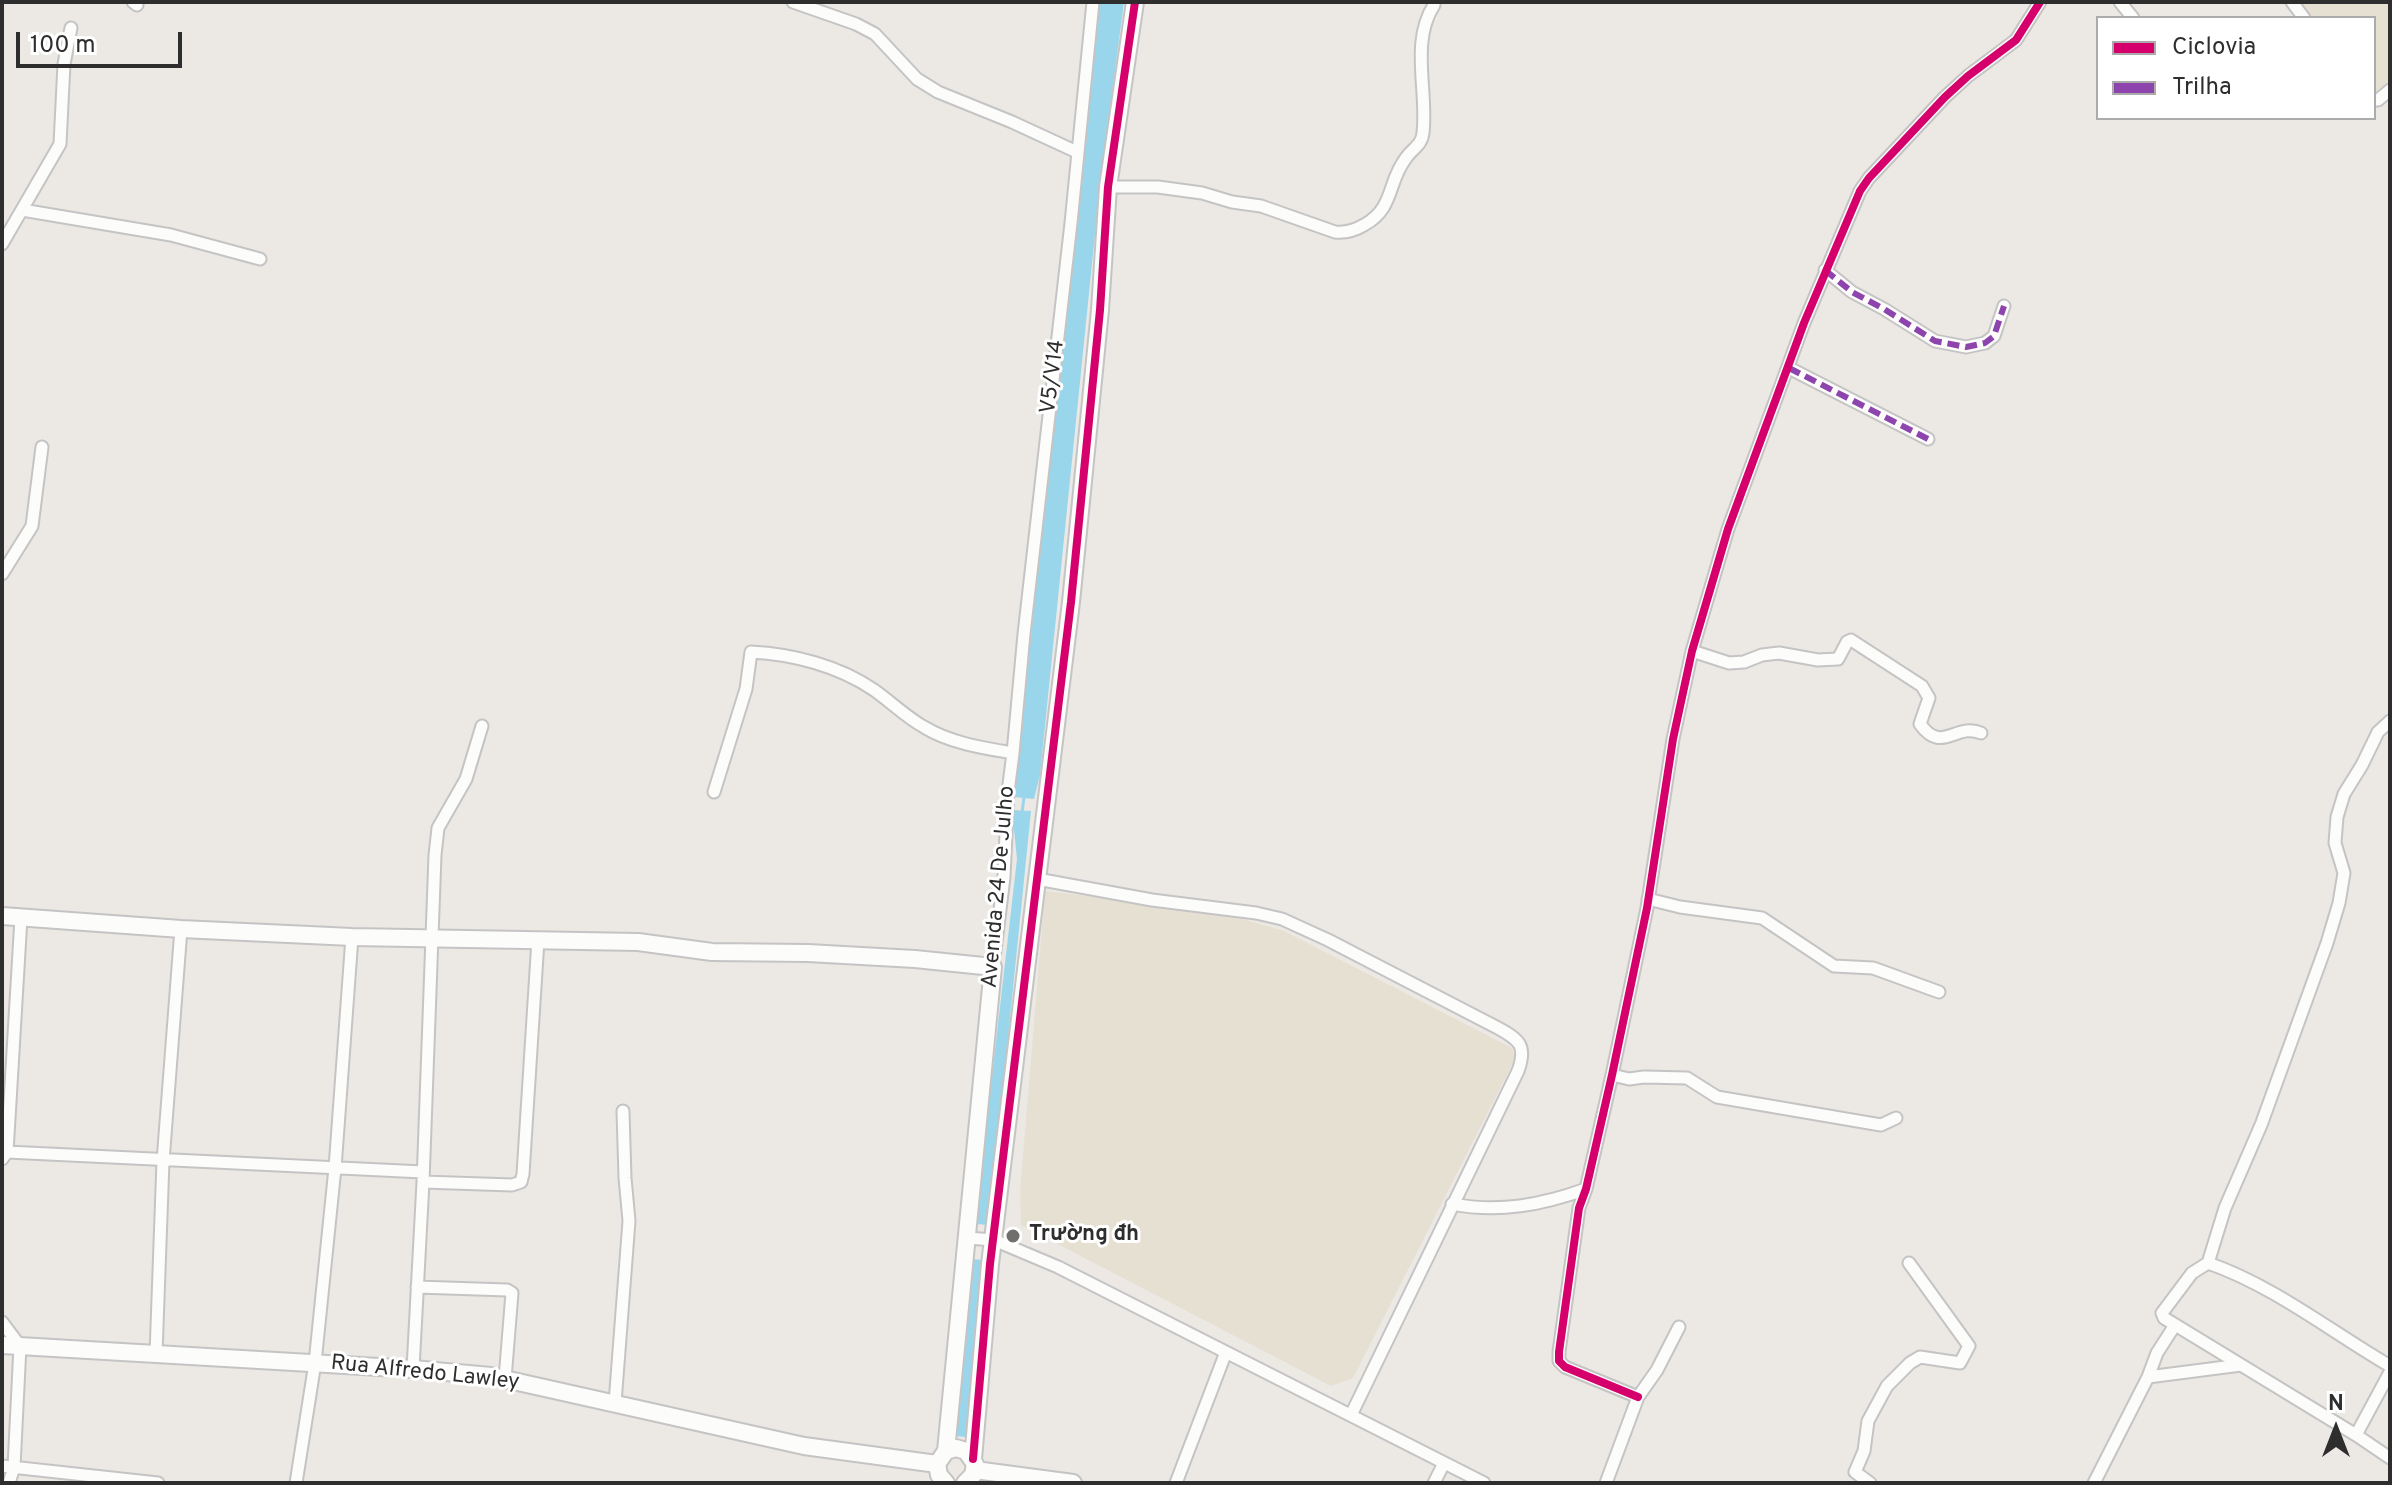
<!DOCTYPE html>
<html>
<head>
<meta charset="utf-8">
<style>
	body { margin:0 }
	#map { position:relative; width:2392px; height:1485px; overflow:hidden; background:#ece8e4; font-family:Overpass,sans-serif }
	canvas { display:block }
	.frame { position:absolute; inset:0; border:4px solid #2e2e2e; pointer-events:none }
	.legend { position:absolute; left:2096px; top:16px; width:280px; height:104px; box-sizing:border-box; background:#fff; border:2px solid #ababab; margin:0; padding:10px 14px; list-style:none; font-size:24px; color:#2e2e2e }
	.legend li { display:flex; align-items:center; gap:16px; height:40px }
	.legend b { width:40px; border:2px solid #ababab }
	.north { position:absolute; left:2296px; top:1389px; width:80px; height:80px; -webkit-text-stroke:6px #fff; paint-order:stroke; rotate:0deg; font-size:22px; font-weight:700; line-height:32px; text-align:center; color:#2e2e2e }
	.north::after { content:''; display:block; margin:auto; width:28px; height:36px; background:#2e2e2e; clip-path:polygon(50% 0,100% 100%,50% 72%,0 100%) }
	.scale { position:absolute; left:16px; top:32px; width:166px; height:36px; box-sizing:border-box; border:4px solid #2e2e2e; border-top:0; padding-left:10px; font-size:24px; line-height:28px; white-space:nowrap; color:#2e2e2e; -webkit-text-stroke:6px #fff; paint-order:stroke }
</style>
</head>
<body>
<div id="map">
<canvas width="2392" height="1485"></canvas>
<div class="frame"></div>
<ul class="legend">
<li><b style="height:10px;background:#d6006c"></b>Ciclovia</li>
<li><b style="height:10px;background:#8e44ad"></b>Trilha</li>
</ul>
<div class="north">N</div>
<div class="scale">100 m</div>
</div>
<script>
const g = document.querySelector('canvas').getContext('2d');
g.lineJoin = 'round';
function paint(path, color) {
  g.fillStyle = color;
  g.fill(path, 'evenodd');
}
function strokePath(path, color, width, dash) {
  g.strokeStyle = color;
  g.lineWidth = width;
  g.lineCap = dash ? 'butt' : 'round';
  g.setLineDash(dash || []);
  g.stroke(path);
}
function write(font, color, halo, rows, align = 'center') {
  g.font = font + ' Overpass,sans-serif';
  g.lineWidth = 6;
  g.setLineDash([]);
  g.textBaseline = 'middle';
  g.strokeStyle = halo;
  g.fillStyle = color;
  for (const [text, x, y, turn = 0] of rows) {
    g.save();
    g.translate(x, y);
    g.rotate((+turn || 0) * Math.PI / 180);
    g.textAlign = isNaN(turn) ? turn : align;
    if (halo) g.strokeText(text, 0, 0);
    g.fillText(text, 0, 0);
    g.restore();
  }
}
paint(new Path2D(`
	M2298 2H2390V81L2374 93V18H2310Z
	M1045 891 1214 911 1284 931 1512 1048 1516 1057 1353 1378 1331 1386 1021 1225 1020 1191Z`), '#e6e0d3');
paint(new Path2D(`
	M1098 2H1124L1100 185 1040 775 1034 799 1014 797Z
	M1012 810 1031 811 989 1225 975 1224 1017 859Z
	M969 1259 984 1260 966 1437 954 1436Z`), '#99d6ec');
strokePath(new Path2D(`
	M1022 813 1024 797`), '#99d6ec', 3);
const street = new Path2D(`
	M133 2 137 5
	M793 2 856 24 875 34 917 79 938 92 1012 122 1077 152
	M2120 2 2133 18
	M2292 2 2304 18
	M2374 100H2378L2390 90
	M1108 187H1158L1202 193 1232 202 1261 206 1335 232C1346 233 1354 231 1364 225 1395 208 1387 182 1406 158 1412 149 1422 145 1423 133 1428 91 1410 42 1434 5
	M22 210 171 235 260 259
	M2 244 60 144 64 64 71 28
	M1825 270 1852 292 1884 309 1935 341 1966 347 1985 343 1994 336 2004 306
	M1789 368 1928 439
	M2 574 32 526 42 447
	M1692 651 1729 663 1744 662 1762 655 1779 653 1818 660 1838 659 1847 642 1851 640 1922 686 1929 698 1920 724C1942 755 1956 722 1981 733
	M2390 721 2378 732 2362 765 2344 794 2337 817 2335 843 2344 873 2339 903 2327 943 2261 1125 2225 1208 2208 1263 2192 1273 2162 1313 2164 1318 2356 1435 2390 1458
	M1013 753 1024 634 1071 223 1093 2
	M714 792 746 689 751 652C793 654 839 666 874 690 891 702 906 717 924 727 950 743 983 748 1013 753L1008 792 1004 877 993 967
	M1037 879 1152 900 1256 913 1282 919 1328 940 1498 1028C1520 1040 1527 1046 1518 1071L1351 1415
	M1648 899 1680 907 1762 918 1834 966 1873 968 1939 992
	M1612 1075 1629 1079 1644 1077 1687 1078 1717 1097 1881 1125 1896 1118
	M7 1152 423 1172
	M2 1159 7 1152 21 918
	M423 1182 512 1185 521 1182 523 1174 538 940
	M1452 1204C1499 1213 1542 1205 1586 1189
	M967 1238 994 1240 1058 1267 1484 1483
	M2208 1263C2274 1286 2330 1331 2390 1366
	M417 1287 507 1290 512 1293 505 1379
	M2 1322 20 1346 14 1467 9 1483
	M156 1354 163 1161 181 929
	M413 1369 423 1182 435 855 438 828 466 779 482 726
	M2148 1377 2241 1365
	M1638 1397 1565 1367 1559 1361V1352L1579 1208 1586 1189 1612 1075 1647 908 1673 739 1692 651 1728 529 1804 323 1860 191 1869 178 1945 97 1968 76 2016 40 2040 2
	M615 1403 629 1221 625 1178 623 1111
	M2356 1435 2390 1372
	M2 1466 158 1483
	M296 1483 315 1363 335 1168 352 937
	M1176 1483 1226 1352
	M1434 1483 1444 1463
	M1606 1483 1638 1397 1657 1370 1679 1327
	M1870 1483 1855 1472 1864 1451 1868 1421 1887 1386 1910 1363 1920 1357 1960 1363 1969 1346 1909 1263
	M2094 1483 2148 1377 2157 1353 2175 1325`);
const secondary = new Path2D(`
	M2 916 181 929 352 937 638 942 712 952 808 953 915 959 993 967 946 1451
	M2 1345 413 1369 491 1376 804 1446 937 1464
	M973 1459 990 1264 1071 602 1100 310 1108 187 1135 2
	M975 1470 1073 1483
	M946 1483 939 1475 937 1464 946 1451 956 1448 966 1451 975 1464 973 1475 965 1483`);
strokePath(street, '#c5c4c5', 15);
strokePath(secondary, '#c5c4c5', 20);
strokePath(street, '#fcfcfb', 11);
strokePath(secondary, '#fcfcfb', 16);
strokePath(new Path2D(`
	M1825 270 1852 292 1884 309 1935 341 1966 347 1985 343 1994 336 2004 306
	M1789 368 1928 439`), '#8e44ad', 6, [12, 6]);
strokePath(new Path2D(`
	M1638 1397 1565 1367 1559 1361V1352L1579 1208 1586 1189 1612 1075 1647 908 1673 739 1692 651 1728 529 1804 323 1860 191 1869 178 1945 97 1968 76 2016 40 2040 2
	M973 1459 990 1264 1071 602 1100 310 1108 187 1135 2`), '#d6006c', 8);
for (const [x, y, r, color] of [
	[1013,1236,8,"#706f6e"]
]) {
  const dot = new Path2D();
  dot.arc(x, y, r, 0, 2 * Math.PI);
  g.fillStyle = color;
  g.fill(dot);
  strokePath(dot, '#fff', 3);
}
write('22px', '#2e2e2e', '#fff', [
	["V5/V14",1054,377,-83],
	["Avenida 24 De Julho",1000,887,-85],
	["Rua Alfredo Lawley",425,1374,6]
]);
write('bold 22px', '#2e2e2e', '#fff', [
	["Trường đh",1029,1236]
], 'left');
</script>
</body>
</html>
